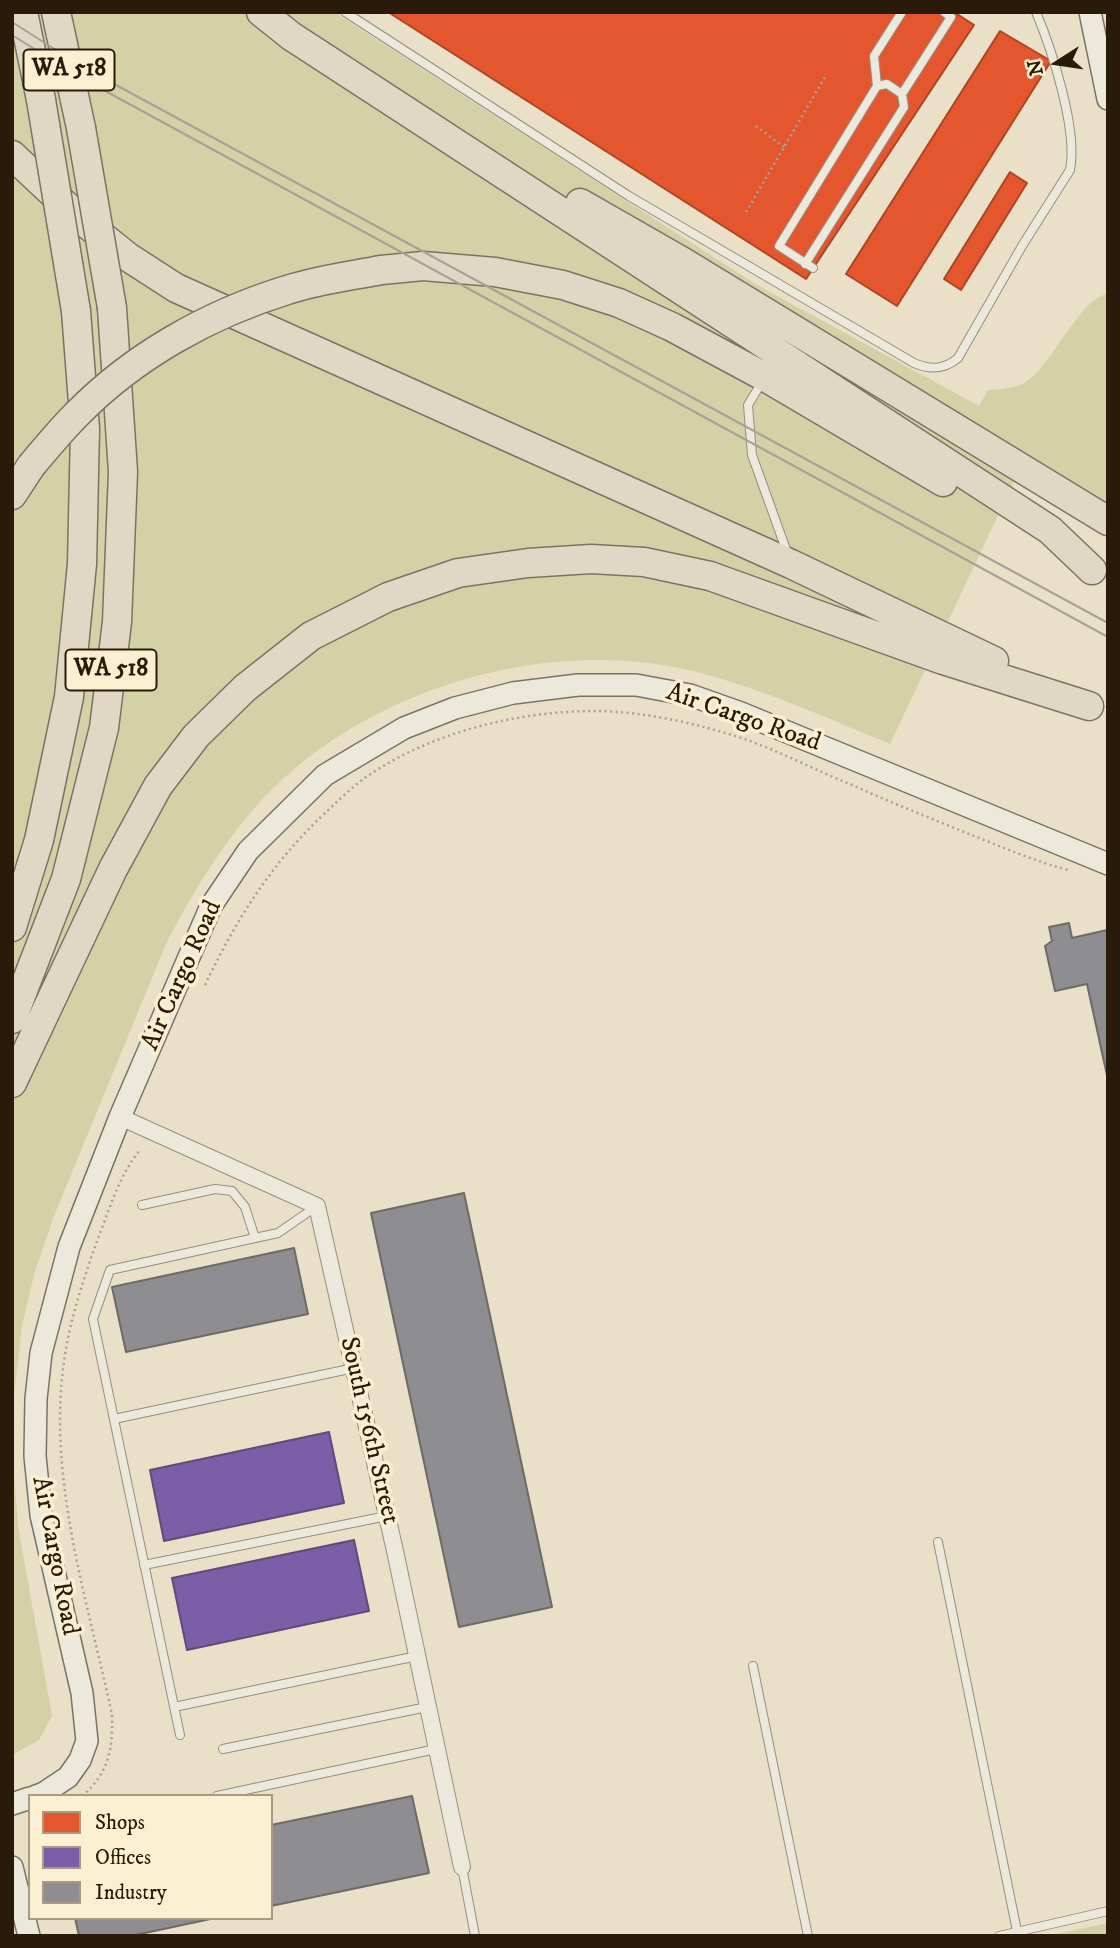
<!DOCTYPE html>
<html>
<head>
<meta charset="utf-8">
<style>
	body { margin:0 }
	#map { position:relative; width:1120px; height:1948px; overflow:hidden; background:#e9e0c7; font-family:"IM FELL DW Pica",serif }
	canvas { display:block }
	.frame { position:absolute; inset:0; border:14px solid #2a1a0a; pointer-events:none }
	.legend { position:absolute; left:28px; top:1794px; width:245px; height:126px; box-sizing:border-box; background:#faefd1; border:2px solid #a79a81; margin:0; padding:9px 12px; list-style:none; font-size:21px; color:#2a1a0a }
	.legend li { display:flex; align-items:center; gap:14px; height:35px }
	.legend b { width:35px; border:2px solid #a79a81 }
	.north { position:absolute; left:1022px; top:28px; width:70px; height:70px; -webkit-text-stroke:5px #faefd1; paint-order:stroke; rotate:258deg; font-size:19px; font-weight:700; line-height:28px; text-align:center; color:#2a1a0a }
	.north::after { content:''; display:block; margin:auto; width:24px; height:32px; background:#2a1a0a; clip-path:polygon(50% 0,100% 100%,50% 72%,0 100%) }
</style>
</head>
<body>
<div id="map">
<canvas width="1120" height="1948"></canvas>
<div class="frame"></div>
<ul class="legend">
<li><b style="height:19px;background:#e4572e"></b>Shops</li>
<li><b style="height:19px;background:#7b5ea7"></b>Offices</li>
<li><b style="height:19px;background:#8d8d92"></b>Industry</li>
</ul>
<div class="north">N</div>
</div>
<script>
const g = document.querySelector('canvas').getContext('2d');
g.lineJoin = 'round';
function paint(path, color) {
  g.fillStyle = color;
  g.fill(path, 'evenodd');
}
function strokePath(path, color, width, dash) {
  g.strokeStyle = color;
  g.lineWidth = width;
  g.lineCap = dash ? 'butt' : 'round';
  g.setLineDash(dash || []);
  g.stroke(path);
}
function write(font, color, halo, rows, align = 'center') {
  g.font = font + ' "IM FELL DW Pica",serif';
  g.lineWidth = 7;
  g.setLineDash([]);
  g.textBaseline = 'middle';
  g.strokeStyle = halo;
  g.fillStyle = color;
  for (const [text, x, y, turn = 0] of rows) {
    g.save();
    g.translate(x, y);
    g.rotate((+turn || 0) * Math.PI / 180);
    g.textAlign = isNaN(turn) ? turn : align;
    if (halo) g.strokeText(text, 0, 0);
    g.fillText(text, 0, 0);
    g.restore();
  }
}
paint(new Path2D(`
	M12 12H334L757 285 979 406 988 390C1001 389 1014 389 1026 382 1051 367 1081 296 1108 294V504L1027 454 890 744C827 718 763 689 697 672 544 633 355 691 252 811 217 852 190 897 166 944L54 1216 35 1271 22 1326 12 1413Z
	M12 1448 18 1526 52 1716 39 1740 12 1755Z
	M1108 1923V1936H1047Z`), '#d4d1a6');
const shops = new Path2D(`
	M388 12H954L974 25 806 279Z
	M1000 31 1051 61 897 306 846 274Z
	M1010 172 1027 183 961 290 944 279Z`);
paint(shops, '#e4572e');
strokePath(shops, '#ac4523', 2);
const offices = new Path2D(`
	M329 1432 344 1503 164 1541 150 1470Z
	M354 1540 369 1611 187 1650 172 1578Z`);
paint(offices, '#7b5ea7');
strokePath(offices, '#634a78', 2);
const industry = new Path2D(`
	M1069 923 1072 938 1107 930 1108 1080 1087 984 1055 991 1045 946 1052 941 1049 927Z
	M464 1193 552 1607 459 1627 371 1213Z
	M294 1248 308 1314 126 1352 112 1287Z
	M412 1796 429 1873 271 1906V1825Z
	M75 1918H215L131 1936H79Z`);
paint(industry, '#8d8d92');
strokePath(industry, '#6f6a69', 2);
const lane = new Path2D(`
	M345 12 629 196 914 363C930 370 944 370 958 358L1022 246 1070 170C1078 130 1052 50 1036 12
	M877 86 874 56 902 12
	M902 94 951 17 944 12
	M805 264 904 107 902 94 887 84 877 86 779 246 813 268
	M762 382 748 405 752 455 788 555
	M142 1205 215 1189 232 1191 245 1207 255 1238 278 1233 317 1206
	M114 1419 354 1368
	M938 1542 1017 1931
	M144 1565 387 1516
	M753 1666 808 1936
	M174 1707 417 1656
	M180 1735 93 1319 110 1270 255 1238
	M223 1749 427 1707
	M217 1796 436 1749
	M462 1867 475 1936
	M999 1936 1108 1911`);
const street = new Path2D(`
	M120 1117 317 1206 395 1551 462 1867`);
const secondary = new Path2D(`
	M1090 12 1108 99
	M36 1796 44 1793 68 1777 80 1760 87 1741 82 1693 41 1515 35 1456 36 1399 41 1353 69 1247 120 1117 211 906 248 851 325 775 404 728 455 708 513 693 578 685H636L690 695 741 713 1108 864
	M12 1804 30 1798
	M12 1867 29 1936`);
const highway = new Path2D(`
	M23 12 41 100
	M56 12 81 128
	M261 12 291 36 1050 530 1092 570
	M12 155 77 216 128 257 176 288 791 564 994 661
	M580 203 683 262 1108 521
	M381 270 423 266 495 272 563 285 619 303 672 327 765 377 943 482
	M12 495 31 466
	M12 927 39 840 69 697 82 564 85 429 76 311
	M12 1019 66 879 104 728 117 622 123 472 112 308
	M12 1083 113 869 158 786 196 736 245 688 311 636 388 597 458 573 528 563 591 559 644 562 710 576 943 660 1089 706`);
strokePath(lane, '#958e7e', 10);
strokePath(street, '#958e7e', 18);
strokePath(secondary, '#7a7365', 24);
strokePath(highway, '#7a7365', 31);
strokePath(new Path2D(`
	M756 126 784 147
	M746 212 825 77
	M205 985C237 918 271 864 325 813 339 800 353 786 369 775 433 732 518 711 595 711 643 711 705 725 750 741 785 754 818 771 852 785 890 802 930 818 969 834 1002 847 1034 861 1068 870
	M82 1796C109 1773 113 1749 112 1715 86 1592 42 1465 68 1338 75 1305 86 1272 97 1241 109 1211 119 1175 140 1150`), '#a7a196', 2.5, [2, 3.5]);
strokePath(lane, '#ece8db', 8);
strokePath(street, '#ece8db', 16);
strokePath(secondary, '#ece8db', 21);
strokePath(highway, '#e0d8c5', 28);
strokePath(new Path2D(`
	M12 22 81 66 1108 623
	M12 35 76 75 1108 637`), '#a7a196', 2);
const highwayBridge = new Path2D(`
	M41 100 76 311
	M81 128 112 308
	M31 466C46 448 61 430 77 414 134 356 209 314 287 290 317 280 350 276 381 270`);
strokePath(highwayBridge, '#7a7365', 31, []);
strokePath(highwayBridge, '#e0d8c5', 28);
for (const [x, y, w] of [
	[69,70,91],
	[111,670,91]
]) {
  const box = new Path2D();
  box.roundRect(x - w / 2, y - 20.5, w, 41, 5);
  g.fillStyle = '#faefd1';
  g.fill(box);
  strokePath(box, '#2a1a0a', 2);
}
write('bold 24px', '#2a1a0a', null, [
	["WA 518",69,70],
	["WA 518",111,670]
]);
write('26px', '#2a1a0a', '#faefd1', [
	["Air Cargo Road",743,719,19],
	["Air Cargo Road",183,976,-66],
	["South 156th Street",368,1431,77],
	["Air Cargo Road",54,1556,79]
]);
</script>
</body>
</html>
